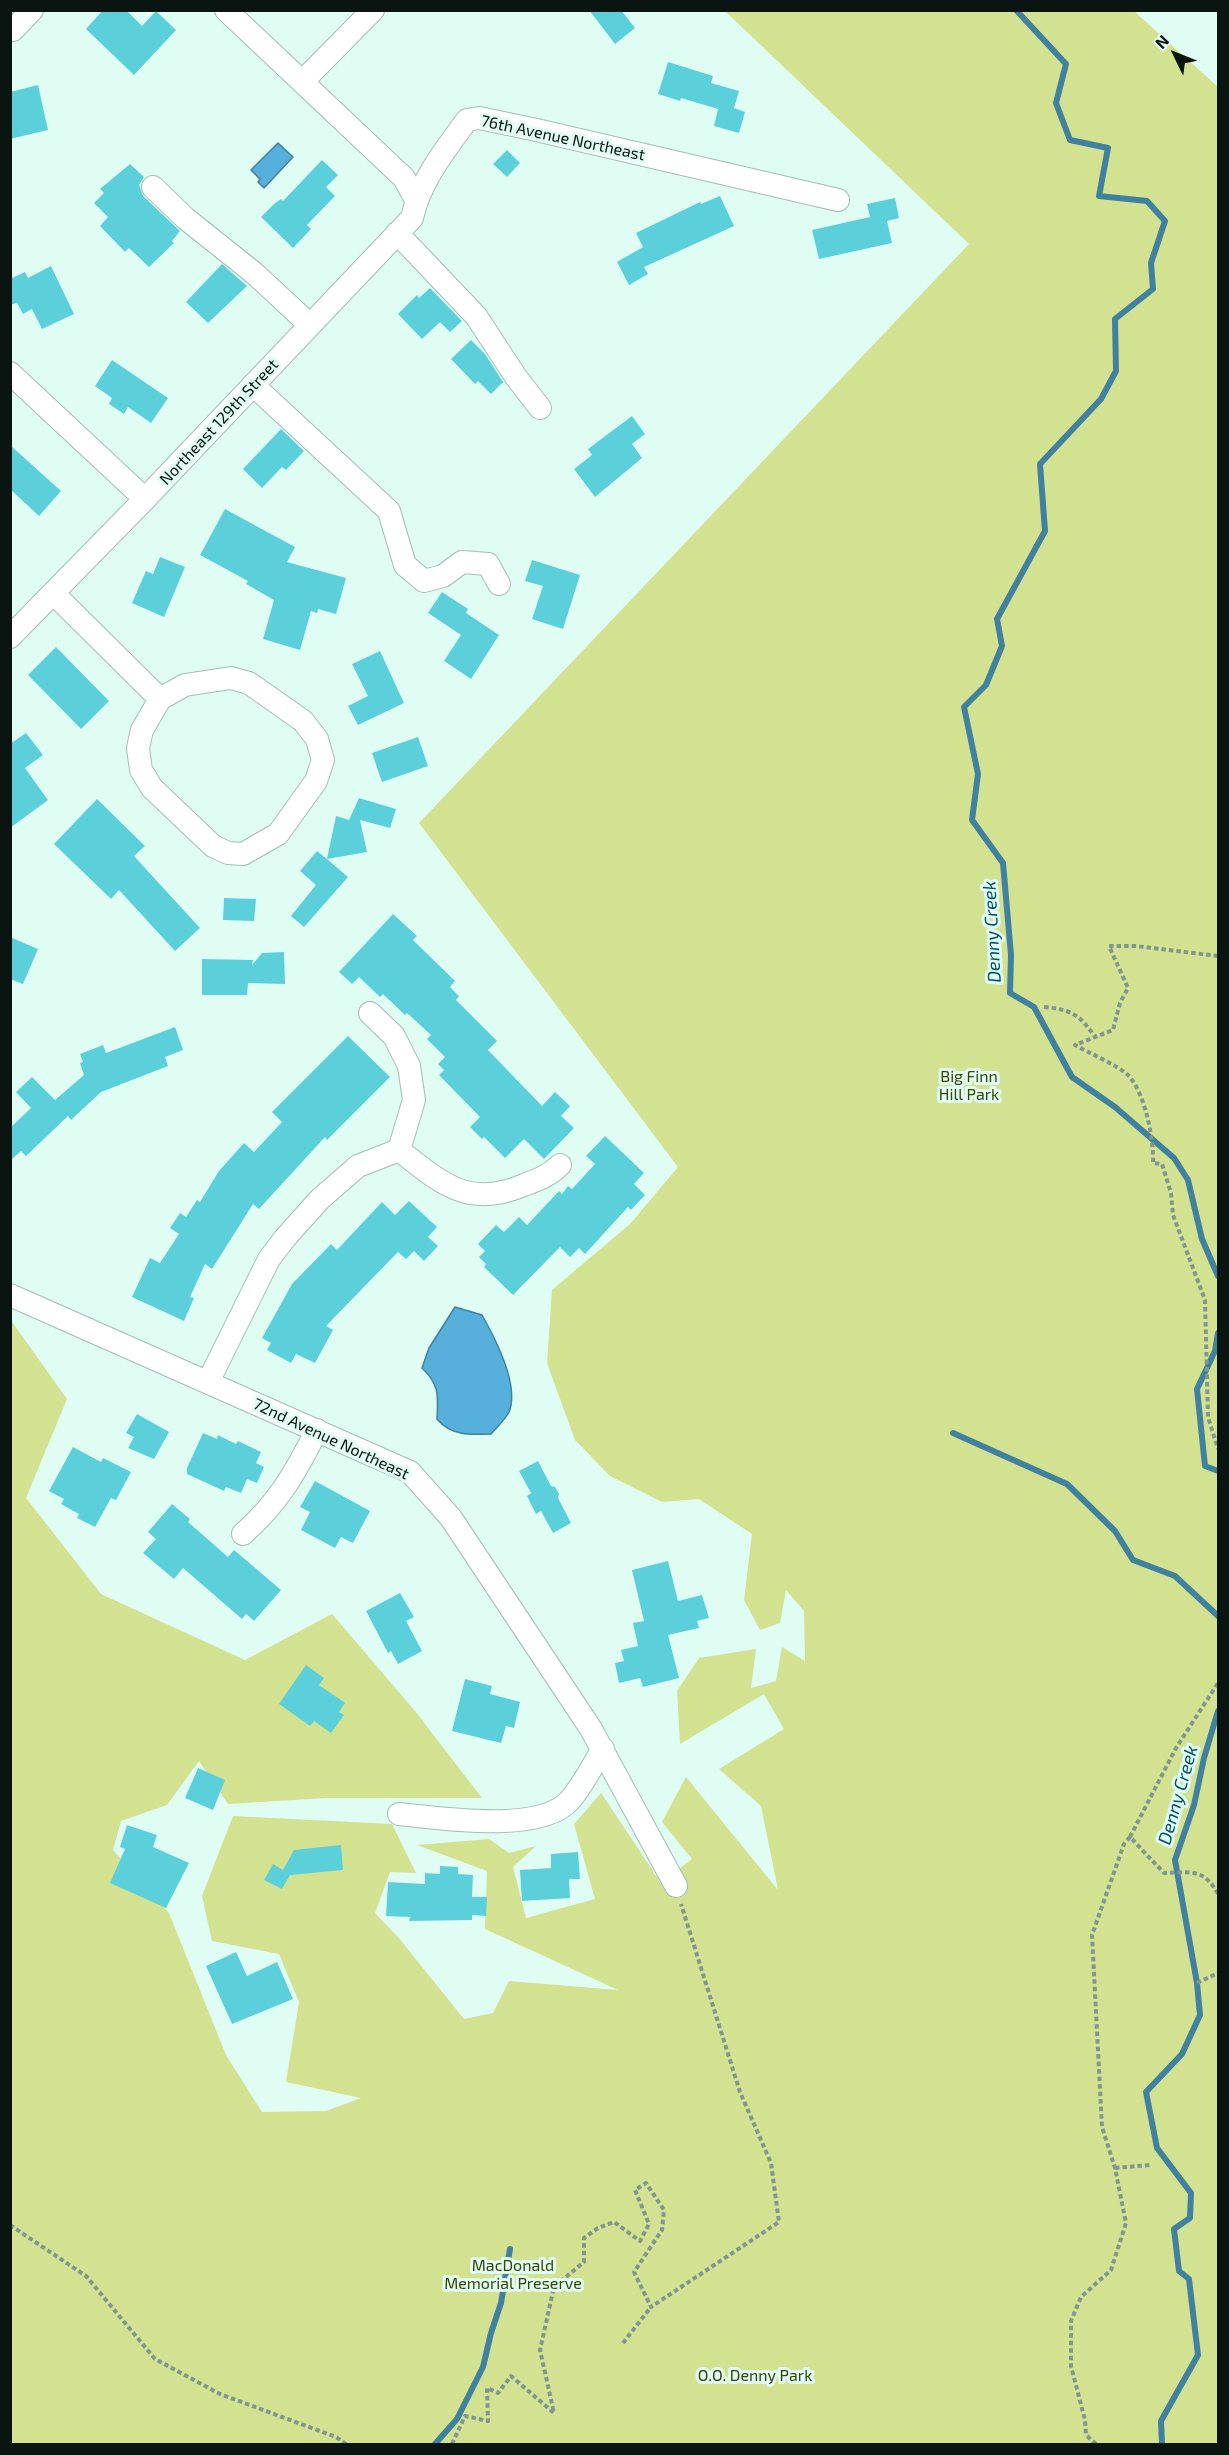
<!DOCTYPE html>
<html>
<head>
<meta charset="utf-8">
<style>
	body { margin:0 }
	#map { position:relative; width:1229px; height:2455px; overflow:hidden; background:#e0fdf4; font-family:"Exo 2",sans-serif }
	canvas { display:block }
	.frame { position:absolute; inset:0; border:12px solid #0a1411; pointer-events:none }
	.north { position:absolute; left:1145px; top:24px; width:60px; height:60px; -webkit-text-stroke:4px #e0fdf4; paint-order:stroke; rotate:313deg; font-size:16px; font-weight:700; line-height:24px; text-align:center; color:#0a1411 }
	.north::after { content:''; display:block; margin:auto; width:21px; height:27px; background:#0a1411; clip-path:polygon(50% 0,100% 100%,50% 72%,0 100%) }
</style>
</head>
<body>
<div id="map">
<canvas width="1229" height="2455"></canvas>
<div class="frame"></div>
<div class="north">N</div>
</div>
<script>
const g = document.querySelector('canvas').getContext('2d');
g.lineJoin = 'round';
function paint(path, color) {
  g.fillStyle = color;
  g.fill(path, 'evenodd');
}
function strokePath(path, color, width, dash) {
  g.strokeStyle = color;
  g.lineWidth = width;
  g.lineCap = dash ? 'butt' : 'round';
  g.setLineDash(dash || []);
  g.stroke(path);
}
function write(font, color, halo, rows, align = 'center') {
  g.font = font + ' "Exo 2",sans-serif';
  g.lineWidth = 6;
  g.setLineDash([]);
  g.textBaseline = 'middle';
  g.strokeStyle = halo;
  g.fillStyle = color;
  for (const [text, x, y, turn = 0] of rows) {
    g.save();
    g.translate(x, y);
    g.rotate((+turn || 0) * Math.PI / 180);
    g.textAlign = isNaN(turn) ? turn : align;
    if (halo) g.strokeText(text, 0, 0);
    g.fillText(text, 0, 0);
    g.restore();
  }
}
paint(new Path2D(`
	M725 11H1134L1218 87V2444H11L10 1319 67 1399 26 1498 101 1594 245 1660 332 1614 415 1711 482 1798H326L228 1804 199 1761 167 1805 121 1821 113 1850 169 1913 226 2055 262 2112 326 2111 361 2098 286 2082 299 2002 279 1954 212 1941 202 1896 233 1816 392 1824 416 1873 390 1872 375 1913 398 1937 464 2019 493 2013 509 1981 618 1990 485 1929 487 1871 417 1845 489 1839 509 1853 536 1846 513 1867 526 1918 595 1899 574 1824 601 1793 661 1883 692 1859 662 1822 686 1777 778 1890 761 1806 719 1769 784 1729 764 1694 680 1744 677 1691 699 1658 756 1649 751 1688 776 1681 782 1647 805 1661 804 1611 786 1590 780 1623 760 1630 744 1600 752 1534 699 1499 662 1502 610 1476 575 1440 547 1363 552 1290 630 1224 678 1167 419 823 969 244Z`), '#d3e291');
const water = new Path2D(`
	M278 143 293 157 264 188 258 182 260 179 251 170Z
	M455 1307 482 1315C495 1338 520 1385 509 1412 505 1420 497 1427 491 1434 471 1435 451 1436 437 1419 438 1396 440 1385 422 1368L429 1348Z`);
paint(water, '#56b0db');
strokePath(water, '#3f819e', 1.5);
strokePath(new Path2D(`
	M1016 10 1066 64 1056 103 1070 140 1108 148 1099 196 1147 201 1165 221 1151 263 1153 289 1115 319 1116 371 1101 399 1040 464 1045 531 997 619 1002 646 986 685 964 707 978 774 972 820 1003 863 1011 955 1010 993 1034 1007 1072 1077 1115 1107 1174 1158 1188 1180 1202 1239 1218 1276
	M1218 1333 1215 1351 1197 1389 1205 1466 1218 1471
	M953 1433 1067 1484 1115 1531 1133 1560 1175 1576 1218 1616
	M435 2444 457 2419 483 2367 491 2333 501 2303 510 2249
	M1162 2444 1161 2421 1198 2355 1189 2279 1179 2271 1174 2229 1190 2218 1191 2193 1157 2148 1146 2092 1182 2054 1200 2015 1197 1983 1175 1860 1194 1805 1204 1758 1218 1711`), '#3f819e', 6);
paint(new Path2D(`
	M103 10H126L142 26 156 11 176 30 134 75 86 29Z
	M589 10H621L635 28 615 44Z
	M668 62 713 76 711 83 739 91 734 108 745 112 739 133 714 126 718 109 681 98 680 101 658 94Z
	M38 85 48 130 10 139V92Z
	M507 150 520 163 507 177 493 164Z
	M322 160 338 175 326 187 335 196 307 225 311 229 293 248 261 217 274 204 281 199 283 201Z
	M130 164 144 177 139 185 143 196 180 231 172 241 174 243 149 267 129 248 125 252 100 226 108 217 94 203 104 193 100 189Z
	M720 196 734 226 644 267 648 274 629 285 617 262 643 247 636 233 700 202 701 204Z
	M895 198 899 218 887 221 892 243 819 259 812 230 870 217 867 204Z
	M222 264 247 286 208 323 186 302Z
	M51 266 74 314 42 329 32 309 23 314 17 303 10 305V279L25 272 28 278Z
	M430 288 462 321 450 332 440 322 422 339 398 314 417 295 419 298Z
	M471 340 485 354 503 382 491 394 478 381 475 384 451 359Z
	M112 360 168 398 151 423 128 407 124 414 109 404 112 398 95 386Z
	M632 416 645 434 632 444 642 458 595 497 574 469 592 455 588 449Z
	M281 429 304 451 286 470 282 467 262 488 243 469Z
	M10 445 61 491 39 516 10 489Z
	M225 509 295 547 287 562 346 578 336 614 318 609 317 613 311 611 300 650 263 639 274 600 246 584 248 581 200 555Z
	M160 557 185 567 164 617 132 603 146 571 153 574Z
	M532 560 580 575 563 629 532 619 543 586 525 581Z
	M442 592 468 609 466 613 499 635 471 679 444 661 461 635 428 613Z
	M56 647 109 701 81 729 28 675Z
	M380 651 404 703 358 725 348 706 368 696 352 664Z
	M26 733 43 755 25 768 48 800 10 828V744Z
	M418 737 428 766 382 782 372 753Z
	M359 798 396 809 390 828 360 820 367 852 327 859 348 877 304 927 291 916 316 885 300 871 317 851 327 859 336 816 349 820Z
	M97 799 145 846 134 856 200 928 175 951 119 890 111 899 54 844Z
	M224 898 256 899 254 921 223 920Z
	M393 914 417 936 413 940 455 981 450 987 459 996 456 1000 497 1041 488 1050 542 1106 555 1092 570 1106 561 1116 574 1128 544 1159 524 1139 505 1158 484 1137 482 1139 470 1127 480 1117 439 1075 444 1070 438 1064 445 1057 427 1039 431 1035 407 1013 405 1015 383 994 380 997 359 977 352 984 339 972Z
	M10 937 38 949 23 984 10 979Z
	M284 952 285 984 248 983 247 995H202V959L253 960 252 965 262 953Z
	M175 1027 183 1050 165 1057 168 1066 101 1092 71 1120 68 1116 26 1156 21 1151 10 1161V1128L31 1108 16 1092 32 1077 55 1100 84 1075 80 1063 83 1062 80 1054 103 1045 106 1053Z
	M348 1036 390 1077 327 1140 325 1137 259 1209 253 1204 212 1269 205 1264 190 1297 194 1298 184 1321 132 1297 150 1258 160 1263 179 1234 170 1228 180 1213 186 1217 197 1200 200 1202 219 1171 244 1143 254 1152 282 1122 272 1112Z
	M605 1136 644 1173 634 1184 645 1195 631 1210 628 1207 585 1254 579 1248 570 1257 560 1247 513 1295 484 1267 486 1264 479 1257 485 1251 478 1244 496 1225 504 1232 519 1217 527 1225 559 1191 562 1194 568 1186 572 1189 595 1164 586 1156Z
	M409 1201 437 1227 428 1237 438 1246 424 1261 414 1251 406 1259 398 1252 326 1326 333 1330 315 1363 296 1354 291 1363 267 1350 271 1343 262 1338 292 1284 331 1244 337 1250 382 1202 395 1215Z
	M137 1414 169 1432 154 1459 128 1448 134 1437 126 1433Z
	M203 1433 217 1439 218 1435 236 1444 238 1441 261 1452 256 1463 264 1467 257 1483 247 1479 241 1493 226 1487 224 1491 187 1474V1468Z
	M73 1447 101 1462 103 1458 131 1472 116 1500 111 1498 95 1527 77 1518 79 1514 61 1504 64 1499 49 1491Z
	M538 1461 551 1486 555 1487 559 1494 558 1498 571 1523 553 1533 541 1511 536 1514 527 1496 531 1493 519 1471Z
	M315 1481 370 1511 353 1543 341 1537 335 1548 301 1530 310 1512 300 1507Z
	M172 1504 190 1519 188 1522 228 1557 234 1550 281 1590 254 1621 246 1614 242 1619 183 1568 174 1579 143 1553 156 1539 148 1532Z
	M668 1561 678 1601 702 1595 709 1618 697 1621 699 1628 668 1635 679 1678 643 1687 640 1678 619 1683 615 1663 624 1661 621 1650 638 1646 633 1623 644 1621 632 1570Z
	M400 1593 414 1617 406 1621 422 1651 398 1664 391 1651 388 1653 366 1611Z
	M306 1665 324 1678 319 1685 345 1703 339 1712 344 1715 331 1733 314 1721 310 1726 279 1704Z
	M465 1679 492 1686 490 1694 520 1702 514 1728 506 1726 501 1743 452 1731Z
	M198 1768 225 1780 213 1810 185 1798Z
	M127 1825 157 1835 153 1847 189 1863 166 1908 110 1883 125 1849 120 1847Z
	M341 1845 343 1870 290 1875 282 1889 264 1880 273 1864 283 1870 294 1850Z
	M578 1852 580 1879H569L570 1898 522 1901 520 1870 551 1868V1854Z
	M440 1866 458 1867V1874L473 1875 472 1897H487L486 1916 472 1915V1920L409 1921 410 1917 386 1916 388 1882 425 1884V1873L440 1874Z
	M236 1952 247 1976 277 1962 293 1999 232 2024 206 1966Z`), '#5bd0da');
const minor = new Path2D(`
	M226 10 404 178 416 200
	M10 28 13 30 32 10
	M302 82 373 10
	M153 187 185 218 254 273 310 325
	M397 233 476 316 516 377 540 408
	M10 373 145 499
	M253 385 389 511 405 565 424 581 443 576 462 562 488 564 499 584
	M53 593 160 699
	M10 637 145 499 412 218C420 181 445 150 467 120L479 118 532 129 838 200
	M231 678 249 683 303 721 317 739 323 760 316 781 278 834 243 854 228 853 213 846 152 788 141 770 138 748 142 730 160 699 185 685Z
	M370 1013 394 1036 409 1066 414 1100 399 1150
	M399 1150C441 1183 468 1209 524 1185 537 1180 549 1176 560 1165
	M10 1295 410 1472 451 1518 591 1729 676 1886
	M208 1382 269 1259 285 1238 320 1199 358 1166 399 1150
	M243 1534C279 1502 295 1473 317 1430
	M399 1814C440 1818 541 1834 570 1800 583 1785 592 1766 603 1749`);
strokePath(minor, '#a1bdb4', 24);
strokePath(new Path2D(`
	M1218 956 1136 946H1109L1128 988 1120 1003 1113 1030 1075 1045C1087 1052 1119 1066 1128 1075 1145 1093 1154 1139 1153 1163L1162 1164 1171 1193 1173 1215 1205 1300 1208 1417 1218 1449
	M1044 1007C1074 1010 1079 1015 1096 1038
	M1130 1837 1176 1748 1218 1683
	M1197 1983 1218 1973
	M1115 2168 1150 2165
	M10 2225 86 2276 155 2359 220 2394 336 2437 346 2444
	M623 2343 651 2307
	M452 2444 465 2416 488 2421 487 2388 498 2393 511 2376 554 2413 540 2350 554 2287 584 2262V2238L598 2228 614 2222 640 2241 649 2224 635 2190 646 2183 664 2210 662 2230 634 2272 651 2307 779 2222 771 2163 740 2092 681 1904
	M1096 2444 1086 2435 1085 2420 1071 2366V2321L1081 2297 1111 2270 1126 2223 1115 2168 1102 2127 1092 1935 1124 1844 1130 1837 1164 1873C1190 1872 1204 1868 1218 1894`), '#819690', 4, [4.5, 3]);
strokePath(minor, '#fff', 22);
write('16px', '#0a1411', '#e0fdf4', [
	["76th Avenue Northeast",563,138,12],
	["Northeast 129th Street",219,422,-47],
	["72nd Avenue Northeast",331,1439,25]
]);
write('16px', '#3b4203', '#e0fdf4', [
	["Big Finn",969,1077],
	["Hill Park",969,1095],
	["MacDonald",513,2266],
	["Memorial Preserve",513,2284],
	["O.O. Denny Park",755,2376]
]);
write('italic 18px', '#004f6c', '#e0fdf4', [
	["Denny Creek",992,932,-93],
	["Denny Creek",1178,1795,-74]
]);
</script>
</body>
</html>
